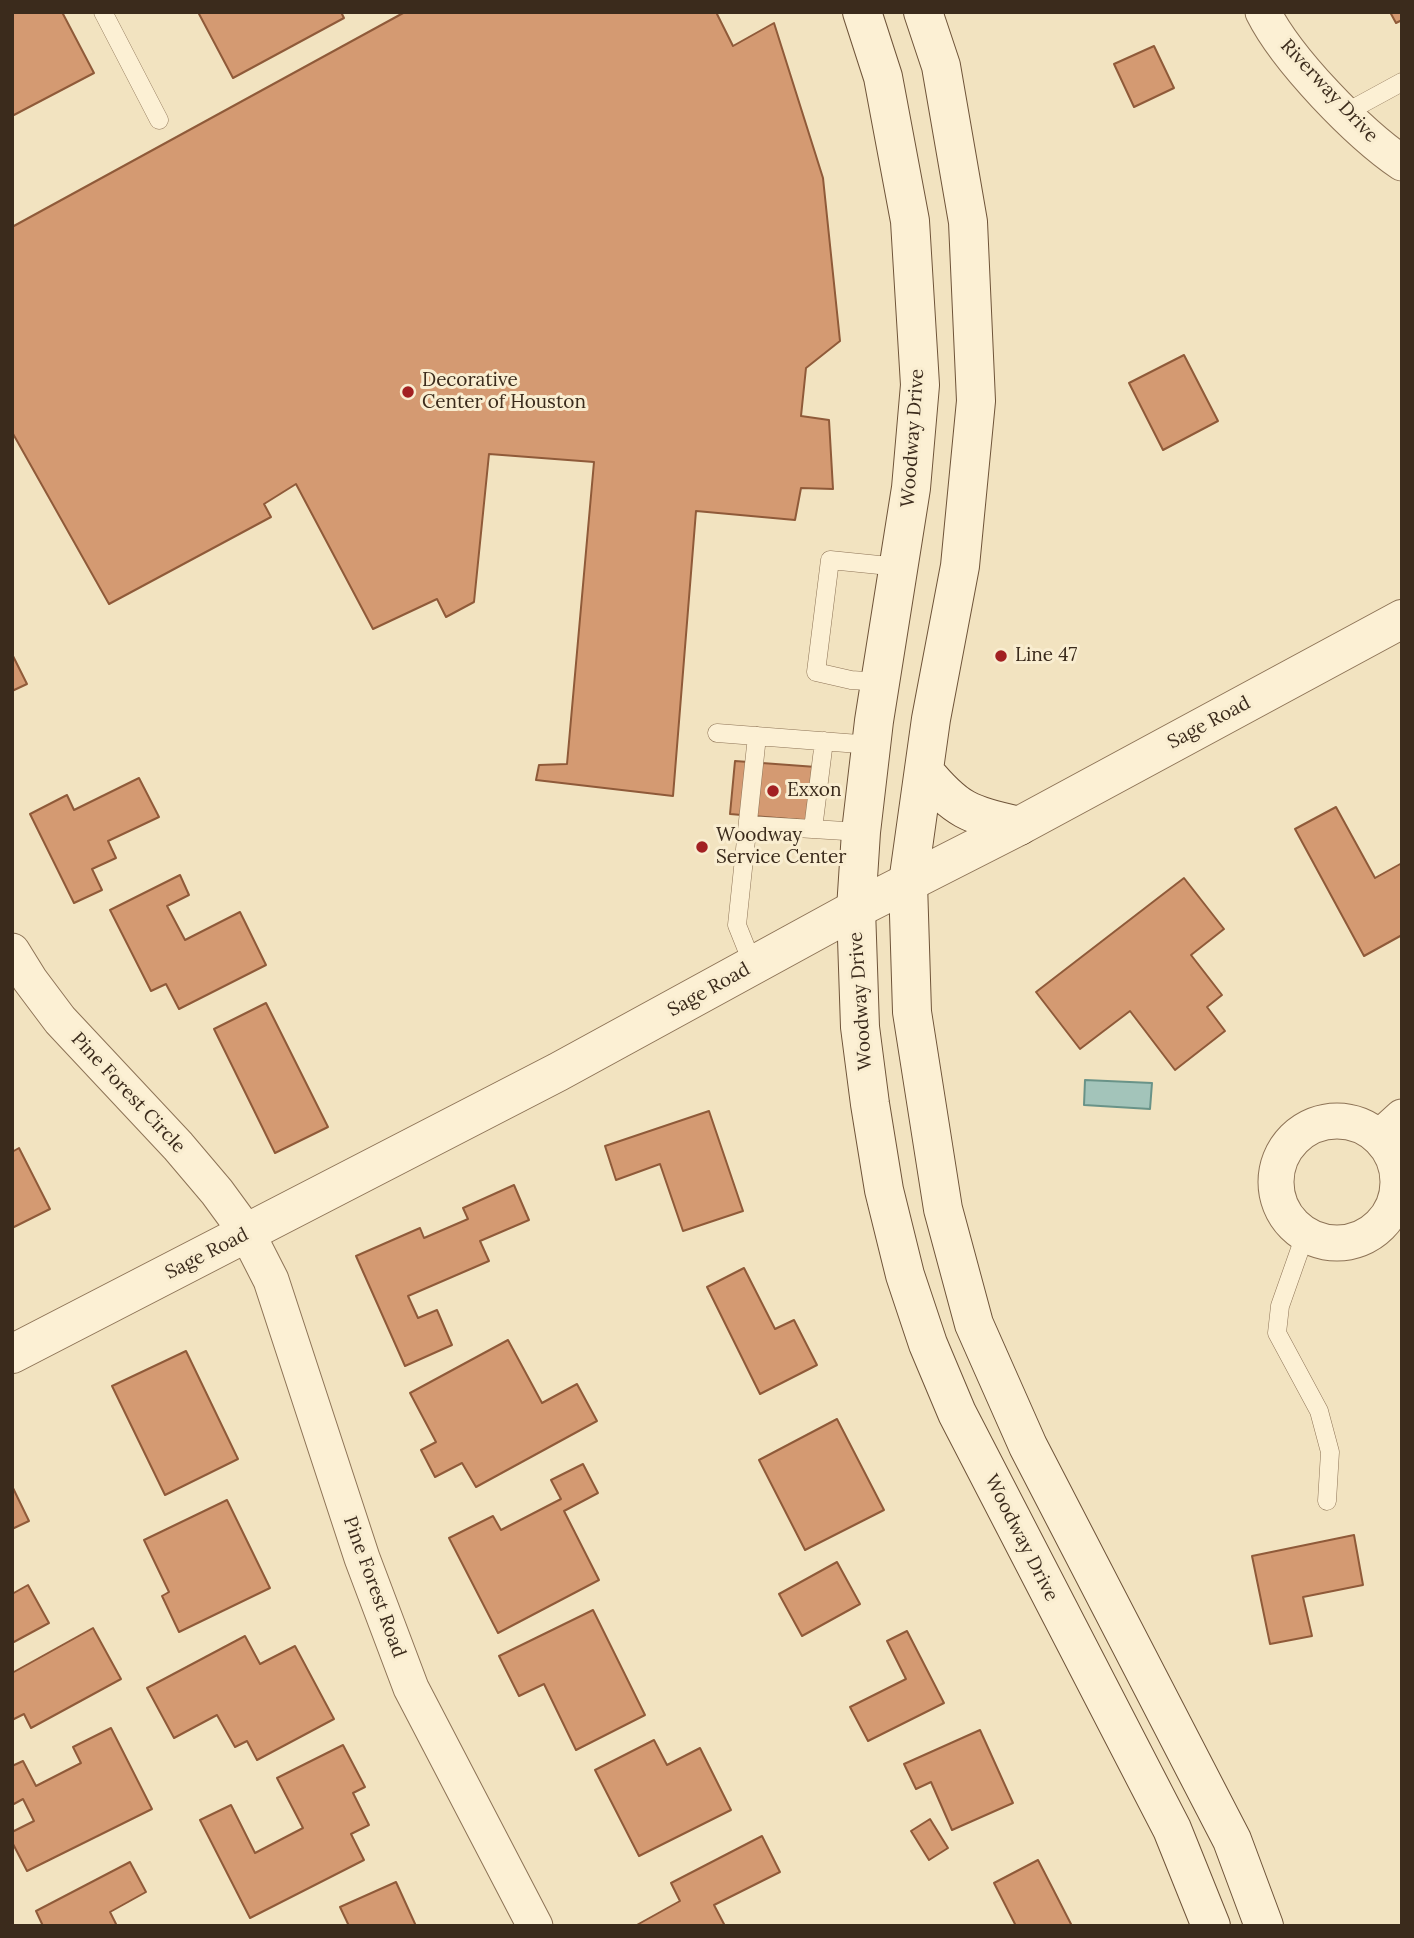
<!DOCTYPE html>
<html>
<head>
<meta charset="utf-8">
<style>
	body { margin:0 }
	#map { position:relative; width:1414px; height:1938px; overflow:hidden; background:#f2e3c0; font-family:Lora,serif }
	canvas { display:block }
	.frame { position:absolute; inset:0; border:14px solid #3b2b1c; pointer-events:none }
</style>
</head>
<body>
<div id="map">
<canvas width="1414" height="1938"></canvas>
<div class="frame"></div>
</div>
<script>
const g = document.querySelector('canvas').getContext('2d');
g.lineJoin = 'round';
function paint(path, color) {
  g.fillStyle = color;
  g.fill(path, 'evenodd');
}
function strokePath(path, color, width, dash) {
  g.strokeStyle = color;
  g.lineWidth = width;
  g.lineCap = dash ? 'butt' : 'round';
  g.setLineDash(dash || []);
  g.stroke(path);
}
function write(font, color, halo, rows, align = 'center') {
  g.font = font + ' Lora,serif';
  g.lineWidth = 6;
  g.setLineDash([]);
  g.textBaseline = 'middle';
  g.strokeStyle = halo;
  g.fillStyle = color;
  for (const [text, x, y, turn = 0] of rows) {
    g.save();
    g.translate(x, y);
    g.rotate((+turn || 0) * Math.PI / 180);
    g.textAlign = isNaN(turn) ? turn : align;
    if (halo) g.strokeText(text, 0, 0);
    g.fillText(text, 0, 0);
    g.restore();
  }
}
const water = new Path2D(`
	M1085 1080 1152 1083 1150 1109 1084 1105Z`);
paint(water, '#a3c4ba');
strokePath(water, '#699388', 2);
const building = new Path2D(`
	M12 12H62L94 73 12 116Z
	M198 12H341L344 18 233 78Z
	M405 12H716L733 46 774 23 823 178 840 341 806 368 801 416 829 420 833 489 801 488 795 520 696 511 673 796 536 780 539 765 567 764 594 462 489 454 474 602 446 617 437 599 373 629 296 484 264 504 271 517 109 604 12 432V227Z
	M1390 12H1402V20L1396 23Z
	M1154 46 1174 88 1134 107 1114 64Z
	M1184 355 1218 421 1163 450 1129 383Z
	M12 654 27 684 12 691Z
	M735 761 816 767 812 821 730 814Z
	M139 778 159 817 108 841 116 858 92 869 102 890 74 903 30 814 67 795 74 810Z
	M1336 807 1375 878 1402 863V935L1364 956 1295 829Z
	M180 875 189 895 167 906 185 940 240 912 266 965 179 1009 166 984 151 991 110 910Z
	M1184 878 1224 929 1191 955 1222 995 1207 1007 1225 1031 1175 1070 1130 1011 1080 1049 1036 992Z
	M266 1003 328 1127 275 1153 214 1029Z
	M709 1111 743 1211 683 1231 660 1164 616 1180 605 1146Z
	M19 1148 50 1209 12 1228V1152Z
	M514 1185 529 1220 480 1241 489 1261 408 1296 418 1318 437 1310 452 1345 405 1366 356 1256 420 1228 424 1238 468 1219 463 1208Z
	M744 1268 775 1329 794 1320 817 1365 760 1394 707 1287Z
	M508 1340 542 1403 577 1384 597 1421 476 1487 462 1463 435 1477 421 1450 436 1442 410 1393Z
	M186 1351 238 1459 165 1495 112 1386Z
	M837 1419 884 1510 805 1550 759 1460Z
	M583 1464 598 1493 564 1511 599 1580 498 1633 449 1538 493 1516 501 1530 561 1499 551 1480Z
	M12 1486 29 1521 12 1529Z
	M227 1500 270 1588 179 1632 162 1596 169 1592 144 1540Z
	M1354 1535 1363 1585 1303 1597 1312 1636 1270 1644 1252 1556Z
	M837 1562 860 1604 802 1636 779 1594Z
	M28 1585 49 1623 12 1643V1594Z
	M593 1610 645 1715 576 1750 544 1684 519 1696 499 1656Z
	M93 1628 121 1679 31 1728 24 1714 12 1720V1673Z
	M907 1631 944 1703 868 1741 850 1707 906 1679 887 1641Z
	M245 1636 260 1664 295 1646 334 1719 257 1760 247 1741 235 1747 217 1715 174 1738 147 1688Z
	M111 1728 152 1809 27 1871 12 1842V1832L34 1821 23 1799 12 1805V1766L23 1761 36 1786 81 1763 73 1747Z
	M980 1730 1013 1803 952 1830 931 1782 916 1789 904 1764Z
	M654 1740 667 1765 700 1748 731 1810 639 1856 595 1770Z
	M343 1745 365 1787 353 1793 369 1825 351 1834 364 1860 250 1918 200 1820 231 1805 255 1853 303 1828 277 1778Z
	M930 1819 948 1848 929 1860 911 1831Z
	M762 1836 780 1872 714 1905 725 1926H635L680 1901 671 1883Z
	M1038 1860 1072 1926H1016L994 1883Z
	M130 1862 146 1892 110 1912 117 1926H43L36 1911Z
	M396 1882 416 1926H349L340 1907Z`);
paint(building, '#d49a72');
strokePath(building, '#8f5a39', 2);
const service = new Path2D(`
	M103 12 159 120
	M1345 113 1402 82
	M881 682 851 680 816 672 830 560 899 567
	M717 733 872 745
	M748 825 861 832
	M813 829 824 741
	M753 965 737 925 757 736
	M1305 1235 1280 1306 1277 1333 1319 1411 1330 1452 1327 1501`);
const minor = new Path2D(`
	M1263 12C1287 60 1358 133 1402 163
	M12 951 30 980 60 1020 178 1146 217 1192 247 1233 271 1280 362 1558 411 1688 535 1926
	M1276 1182a61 61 0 1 1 122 0a61 61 0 1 1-122 0Z
	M1380 1137 1402 1117`);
const tertiary = new Path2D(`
	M12 1354 558 1072 856 909 1019 826 1402 619`);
const secondary = new Path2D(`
	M862 12 883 77 910 221 920 385 911 488 874 721 861 832 856 909 860 1027 870 1104 884 1190 905 1275 928 1344 957 1413 1172 1829 1211 1926
	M923 12 941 66 968 222 976 401 960 566 931 719 908 883 912 1012 943 1209 974 1324 1028 1446 1232 1840 1264 1926
	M924 771C957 811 968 814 1019 826`);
strokePath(service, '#8d7356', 19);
strokePath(minor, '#8d7356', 37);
strokePath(tertiary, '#8d7356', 40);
strokePath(secondary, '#6f5439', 40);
strokePath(service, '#fcf0d4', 18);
strokePath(minor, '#fcf0d4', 35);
strokePath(tertiary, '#fcf0d4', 38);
strokePath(secondary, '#fcf0d4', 38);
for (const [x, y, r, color] of [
	[408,392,7,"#a22022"],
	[1001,656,7,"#a22022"],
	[773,791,7,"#a22022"],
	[702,847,7,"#a22022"]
]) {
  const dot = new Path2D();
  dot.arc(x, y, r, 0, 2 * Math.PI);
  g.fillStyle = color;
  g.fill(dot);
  strokePath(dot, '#f9edd0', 2.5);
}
write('19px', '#3b2b1c', '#f9edd0', [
	["Riverway Drive",1329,91,47],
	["Woodway Drive",913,438,-86],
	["Sage Road",1209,723,-28],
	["Sage Road",709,990,-29],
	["Woodway Drive",861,1001,-94],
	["Pine Forest Circle",128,1093,47],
	["Sage Road",207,1254,-27],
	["Woodway Drive",1021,1538,63],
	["Pine Forest Road",374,1587,70]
]);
write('19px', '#3b2b1c', '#f9edd0', [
	["Decorative",422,381],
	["Center of Houston",422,403],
	["Line 47",1015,656],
	["Exxon",787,791],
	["Woodway",716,836],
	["Service Center",716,858]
], 'left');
</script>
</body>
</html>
